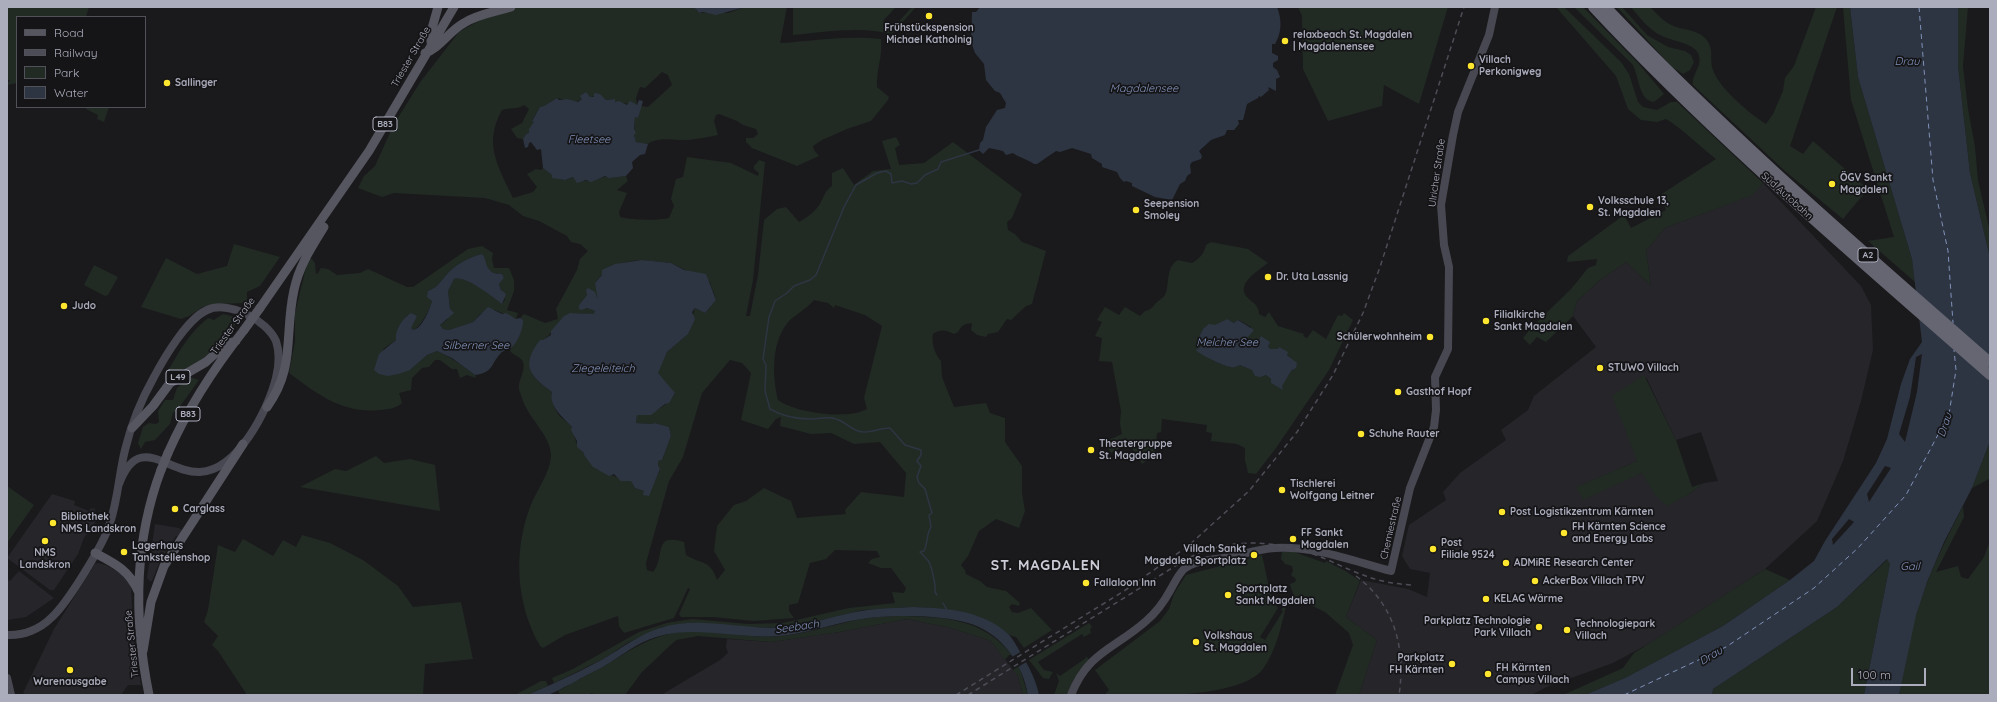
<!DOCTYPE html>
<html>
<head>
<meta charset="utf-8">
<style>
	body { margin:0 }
	#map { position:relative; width:1997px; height:702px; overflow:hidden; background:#1a1a1c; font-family:Quicksand,sans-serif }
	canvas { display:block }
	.frame { position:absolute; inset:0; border:8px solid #abadbd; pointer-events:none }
	.legend { position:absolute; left:16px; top:16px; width:130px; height:92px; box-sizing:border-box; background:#151517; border:1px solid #515259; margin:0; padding:5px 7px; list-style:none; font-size:12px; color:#abadbd }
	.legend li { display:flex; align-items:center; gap:8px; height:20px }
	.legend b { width:20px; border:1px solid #515259 }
	.scale { position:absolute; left:1851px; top:668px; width:75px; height:18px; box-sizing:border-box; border:2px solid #abadbd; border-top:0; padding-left:5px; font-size:12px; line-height:14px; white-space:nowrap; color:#abadbd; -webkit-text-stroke:3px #151517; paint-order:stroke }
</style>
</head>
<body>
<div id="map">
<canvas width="1997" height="702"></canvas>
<div class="frame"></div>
<ul class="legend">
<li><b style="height:5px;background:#565661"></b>Road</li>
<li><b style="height:5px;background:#4d4d57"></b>Railway</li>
<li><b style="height:11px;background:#212b24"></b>Park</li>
<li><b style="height:11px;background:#2e3542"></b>Water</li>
</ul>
<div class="scale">100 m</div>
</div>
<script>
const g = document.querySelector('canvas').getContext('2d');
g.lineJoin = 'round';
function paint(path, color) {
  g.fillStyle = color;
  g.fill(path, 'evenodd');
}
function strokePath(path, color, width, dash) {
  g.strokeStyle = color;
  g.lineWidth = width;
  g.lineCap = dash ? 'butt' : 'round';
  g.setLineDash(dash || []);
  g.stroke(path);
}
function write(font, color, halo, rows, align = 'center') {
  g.font = font + ' Quicksand,sans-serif';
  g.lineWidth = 3.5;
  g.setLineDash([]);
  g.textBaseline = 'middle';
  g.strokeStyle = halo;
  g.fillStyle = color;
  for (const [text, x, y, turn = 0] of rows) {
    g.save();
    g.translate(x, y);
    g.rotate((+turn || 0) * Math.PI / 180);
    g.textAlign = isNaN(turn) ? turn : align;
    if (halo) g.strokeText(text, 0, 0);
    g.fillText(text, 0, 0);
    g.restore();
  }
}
paint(new Path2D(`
	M1763 183 1861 286 1871 305 1873 350 1861 401 1843 461 1817 521 1765 569 1650 643 1613 663 1549 686 1531 695H1359L1377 640 1346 617 1361 580 1408 589 1427 597 1430 573 1410 569 1402 556 1409 525 1446 500 1443 492 1460 473 1506 440 1501 430 1528 410 1534 396 1596 347 1573 316 1577 301 1599 281 1626 262 1651 286 1646 251 1665 228 1752 195ZM1646 377 1676 440 1701 432 1718 481 1704 483 1686 496 1642 473 1577 487 1637 461Z
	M52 494 75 501 74 505 89 511 91 508 95 509 97 520 84 538 78 554 54 590H50L7 558Z
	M155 524 179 528 183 531 178 537 176 536 160 561 152 581H150L147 578Z
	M98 563 106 565 127 577 131 584 133 635 141 685H128L121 695 25 694 23 693 54 629 95 564Z
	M19 571 54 598 26 617 7 620V579L10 581Z
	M907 619 951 628 991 641 1018 676 1023 695H661L720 660 728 653 726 647 727 639 771 642 840 632Z`), '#26252a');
paint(new Path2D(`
	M7 7H89L86 17H17V83L7 85 10 80H7Z
	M517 7H691L696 9 699 13H728L745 7H787L780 43C814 41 846 35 881 39 883 56 876 70 877 87L889 97 888 100 871 121 847 129 822 140 813 146 814 150 819 156 797 166 752 148 746 142V138H753L758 134 756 129 743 125 737 121 719 114 716 115 714 121 718 135C708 137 698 139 688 140 675 141 659 136 648 144L636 142 634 135 635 117 638 118 640 106 648 107 672 85 668 75 662 72 645 88 640 87 636 98 637 105 615 102 614 99 606 100 600 95 582 99 576 102 557 98 544 106 540 107 532 120 534 122 529 133 526 134 523 139 517 138 511 129 522 123 529 109 524 105C517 110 510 107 502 110 483 144 498 166 513 198L533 192 537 187 527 174 536 169 541 170 543 168C553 175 560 184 573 177 583 184 593 180 604 177 608 176 620 177 626 176L628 181 617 190 627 193 619 212 620 217C631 220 658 221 669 218L674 206 671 199 676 179 683 177 687 157 731 163 758 176 759 173 754 169V166L759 160 765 162 753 280 746 316H750L758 275 764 220 777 209 786 207 799 222C808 217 816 211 821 202 825 194 825 191 832 186V173L843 168 854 185 873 171 891 169 882 141 896 137 900 145 895 148 899 165 924 163 953 142 1022 194 1012 218 1007 222 1008 230 1015 234 1022 242 1046 251 1032 304 1026 306 1011 320 1007 319 998 332 988 334 986 337 977 335 971 330 972 323C964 324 962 325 958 332L954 334C946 330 941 329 933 334 931 342 935 355 941 361L942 377 954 407 986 403 990 413 1005 418V442L1022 466V493L1025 511 1019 528 996 519 979 531 968 556 961 565 965 570 966 574 980 581 987 587 1006 591 1020 603 1019 606 1012 604 1009 607 1012 612 1018 613 1031 608 1052 630 1024 648 1016 637 1009 635 989 621 977 616 936 608 913 607 862 610 802 625 783 627 749 628 692 623 662 627 627 643 605 658 554 683 552 678 573 669 639 632 667 623 692 619 748 624 783 623 849 608 895 603 892 592 904 593 906 588 891 568H881L868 563 872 559 880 557 877 551 835 550 826 559 810 563 798 603 789 605V611L794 618 754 621 713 617H681L679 614 690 589 688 588 674 618 624 633 619 626 618 616 565 635 543 648 540 646C516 604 513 552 530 507 536 491 549 475 551 457 552 437 530 420 523 401 522 397 518 390 519 386 519 379 527 368 522 360 519 356 513 355 510 351L523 320 520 318 524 314 545 323 558 319 556 309 577 270 580 259 588 251 580 244 571 242 567 236 539 221 523 216 509 205 485 198 394 193 382 197 358 188 364 176 375 166 394 124 421 81 459 32 482 19ZM642 260 671 263 710 282C711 289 715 293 716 300L705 313 695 308 688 334 667 352 657 373 675 394C668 406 652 414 637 415L636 423 651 424 655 423 669 427 671 436 662 460 658 461V465L660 470 655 481 644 491 635 488 631 480H624L596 469 584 455V453C576 449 575 436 572 428 571 424 566 422 563 419 556 414 550 400 552 392 527 374 524 368 540 340H543C552 335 561 316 569 314 576 312 587 315 595 314V311L587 308 582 310 579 305 587 295 598 301 599 296 595 283C609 265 620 262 642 260ZM814 300 828 303 834 308 835 305 865 315 882 326 864 398 867 409C848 420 795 413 778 400 772 375 771 340 790 320 798 313 806 309 814 300ZM730 360 742 363 751 373 741 420 768 429 776 419 781 417 780 426 811 434 831 433 854 444 880 442 906 473 904 497 861 492 845 510 846 514 797 518 791 501 764 488 746 501 734 505 717 526 714 551 725 570 717 580C710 559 702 565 686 555L684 542C652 532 666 556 653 572L647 570 646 563 669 481 683 457 702 393Z
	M793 7H896L883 21 893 28 912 7H916L892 34C860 26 825 32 793 35Z
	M1298 7H1448L1419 104 1384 85 1382 106 1328 121 1303 69 1302 16Z
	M1556 7H1564L1621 62 1629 74 1638 102 1643 107 1657 110 1671 102H1677L1763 183 1753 195 1665 228 1646 251 1651 286 1626 262 1599 281 1577 301 1573 316 1546 342 1537 337 1530 345 1523 338 1533 326 1571 289 1588 268 1596 265 1597 259 1567 262 1568 256 1624 215 1631 228 1666 210 1660 195 1716 159C1699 146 1684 130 1666 119L1657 122 1641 120 1628 109 1616 76Z
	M1574 7H1583L1639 64 1664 94 1654 102C1639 101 1639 77 1633 65Z
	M1617 7H1622L1647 35 1668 47 1685 51 1691 55 1694 62 1690 70 1683 74 1672 67Z
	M1631 7H1650C1656 13 1663 21 1671 25 1682 30 1696 29 1705 38 1715 49 1709 59 1713 70 1719 88 1750 114 1766 124L1773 114 1783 91 1785 78 1794 66 1816 7H1837L1790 146 1803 154 1813 141 1868 189 1843 219 1785 171 1693 85C1691 74 1704 66 1698 53 1693 43 1672 41 1662 36 1649 30 1640 18 1631 7Z
	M1843 7H1850L1858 77 1912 259 1915 282 1868 241 1894 237 1851 100Z
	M1958 7H1968L1963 66 1968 109 1975 147 1978 180 1990 232V258L1970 173 1958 66Z
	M86 107H109L104 122 97 119 98 115 86 109Z
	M1211 242 1248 249 1268 263C1258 271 1233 285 1249 299 1254 304 1258 304 1259 314L1265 317 1269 312 1278 326 1304 334 1303 336 1307 338 1313 330 1326 339 1338 315 1342 316 1344 313 1353 320 1329 370 1276 448 1256 474 1248 473 1245 460V448L1237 444 1211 441 1212 433 1206 432 1207 425 1162 419 1161 432 1157 433 1155 454 1142 464 1129 443 1111 453 1104 442 1122 434 1120 424 1121 411 1112 362 1099 361 1102 338 1095 336 1102 322 1097 320 1105 307 1119 315 1125 307 1140 316 1145 311C1150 310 1152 308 1155 304 1158 301 1163 298 1165 295 1170 285 1165 267 1178 260L1192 263C1200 258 1204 254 1206 245ZM1227 319 1234 323 1239 320 1251 327 1247 338 1248 343 1258 341 1261 336 1270 349H1279V347L1294 361V370L1291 371 1281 386 1282 389 1271 383V379L1266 375 1240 365C1228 371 1210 359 1200 352L1203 341 1199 337 1203 329 1215 326Z
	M234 244 280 257 260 286 247 292V303L213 304 203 307 189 316 181 319 141 307 166 258 197 274 227 266Z
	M482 246 493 253 492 259 494 268H509L514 280V291L507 310 518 313 516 319 495 310 480 314 473 322 449 330 443 329 440 325 447 320 450 309 448 291 454 279C465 275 493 296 502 304L505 300 499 284 504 278 502 274C498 273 495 274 492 272 485 269 484 260 482 254 470 257 458 263 449 272 441 280 439 287 428 291 429 294 432 298 432 300 432 307 419 329 413 330L410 328 417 316 408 315 401 323 396 340 383 349 410 370 427 355 437 351C451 357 463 366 475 375L476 378 467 375 460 378 457 369H452L440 360H435L429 367 422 368 412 378 411 390 399 393 402 403C395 409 389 409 380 410 343 414 317 394 289 373L295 341V313L308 259H312L315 263 316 274 318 273 321 268 328 269 337 275 360 273 368 269 407 287H413L468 249Z
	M94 265 118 277 108 295 105 296 84 285Z
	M223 314 240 318 222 342 197 364 174 373 169 369C180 350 190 332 208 318L214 320Z
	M1644 375 1676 440 1692 487 1704 483 1686 496 1667 506 1655 495 1642 473 1583 500 1576 487 1637 461 1612 396Z
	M190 377 199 380 181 405 173 413 170 424 155 440 145 442 141 449 138 443 143 427 149 423 156 424 159 422 158 411 165 400H173L177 388Z
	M1990 441V487L1989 479 1972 488Z
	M376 456 384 463 410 459 435 465 440 511 300 487 335 469 346 471Z
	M7 486 34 505 7 543Z
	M1963 506 1964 517 1936 572 1958 566 1961 577 1968 579 1984 557 1990 541V695H1899C1905 668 1908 640 1916 613 1928 576 1945 541 1963 506Z
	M302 535 330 543 363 560 398 586 413 607 461 602 473 659 425 664 423 695H247L218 651 212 645 218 636 204 622 208 610 218 545 235 552 243 539 273 556 283 540 296 547Z
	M1282 552H1294L1325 563 1326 561 1347 572 1360 581 1346 617 1377 640 1359 695H1335L1353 645 1349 633 1325 612 1294 597 1290 584 1295 582 1296 579 1291 575 1293 571 1292 566 1285 564 1281 559Z
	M1262 555 1272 601 1278 608 1260 637 1265 640 1283 611 1281 610 1287 603C1281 626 1277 649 1263 669 1239 700 1141 695 1104 695L1109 690 1095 670 1160 621 1169 609 1174 594 1186 575Z
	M1888 559 1890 564 1864 695H1712L1713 689 1837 607Z
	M1765 569 1790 580 1723 626 1625 678 1585 695H1563L1623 668 1634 653Z
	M903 616C946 617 983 619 1012 655H1009L1005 660 991 641 951 628 907 619 840 632 771 642 698 636 676 640 642 672 625 695H594L592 693 588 695H560L558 691C575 681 594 672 611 662 637 646 657 633 689 631 720 630 749 639 780 636 804 634 826 627 848 622 866 617 885 616 903 616Z
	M1089 623 1092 627 1090 629 1091 633 1084 637 1082 634 1038 662 1044 670 1053 672 1049 679 1043 678 1029 660Z
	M1085 656 1088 658V661L1073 681 1067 695H1054L1059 681 1056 673 1060 676 1086 658Z
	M1019 666 1028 695H1023L1018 676 1013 670Z
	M541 681H546L548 686 528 695H515Z`), '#212b24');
paint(new Path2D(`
	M691 7H745L716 15 703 12 699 13 696 9Z
	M980 7H1277C1282 20 1282 32 1275 44H1272V53L1278 56V60L1273 63V67L1277 70 1280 77 1276 79V91L1268 87 1269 90 1261 97 1259 96 1258 98 1247 104 1243 120H1238L1239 124 1234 130H1227L1225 135 1211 140 1199 151 1202 156 1201 159 1192 162 1190 165 1191 173 1187 176 1185 181 1180 184 1172 200 1155 197 1132 186V183L1126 181 1124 182 1120 178 1117 172 1102 167V164L1092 158 1091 154 1072 148 1060 152 1056 151 1037 164H1034C1027 159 1020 158 1013 153L1006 155 1003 151 989 148 983 154 979 150 980 143 983 140 986 127 997 110 1005 108 1006 103 1000 93 995 91 986 80 984 64 975 53 971 42 972 12H976Z
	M1850 7H1958V66L1970 173 1990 258V441L1972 488 1944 542 1927 582 1916 615 1899 695H1864L1890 564 1887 559 1837 607 1713 689 1712 695H1585L1625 678 1723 626 1790 580 1814 561 1825 541 1876 463 1887 439 1901 384 1910 359 1922 342 1912 259 1858 77ZM1922 354 1917 392 1905 442 1899 434 1910 397 1916 357ZM1885 466 1891 468 1869 502 1867 494ZM1849 519 1854 522 1833 545 1832 539Z
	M586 92 590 97H594V93L600 94 606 100 615 99V102L619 101 627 105 630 101 637 105 639 100 643 101 638 118 635 117 634 129 636 133 634 135 636 142 648 144 645 154 640 155 632 162 633 168 626 176 609 178 605 176 591 182 586 180 577 183 573 177 565 180 552 178V175L543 168 541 149 537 150 531 142 529 143 528 147 525 148 523 139 526 134 529 133V129L534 122 532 121 540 107 544 106 557 98 559 100 567 99 578 102 582 99 580 96Z
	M482 254C487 259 484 267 492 272 494 274 498 273 502 274L504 278 499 284 501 290 506 294 502 304C493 297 465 275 454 279L448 291 450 309 454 313 440 325 443 329 449 330 473 322 488 307 502 314 506 313 516 319 520 318 523 320C524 327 517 344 511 348 507 350 502 351 500 354 490 365 494 372 475 375L452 358 437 351 427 355 410 370 398 374 388 376 379 374 374 370 379 354 396 340C395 329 403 318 411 313L417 316 411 328 413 330C422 329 430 309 432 301L427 297 428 291C439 287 441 280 449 272 458 263 470 257 482 254Z
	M642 260 671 263 684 270 706 274 716 300 705 313 695 308 692 312 695 319 688 334 667 352 658 373 675 393 669 403 665 404 651 415H637L636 423 651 424 655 423 669 427 671 436 662 460 658 461V465L660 469 649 496 643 495 644 491 635 488 631 481H621L614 474 609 476 593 467 584 455V453L577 447V441L571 430 572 427C564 418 548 406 552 392 530 376 520 366 540 340H543L551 335V331L564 316 570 313 594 314 595 311 587 308 582 310 579 309V305L587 295 586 290 588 288 595 292 598 300 595 283 602 275V270L615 264Z
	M1227 319 1234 323 1238 320 1254 330 1247 338 1248 343 1251 341H1258L1261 336 1270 342 1268 346 1270 349H1278L1279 347 1288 352 1287 355 1297 363 1296 368 1291 371 1282 386 1283 390 1271 383V379L1266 375 1260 377 1255 376 1252 370 1240 365C1238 366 1234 368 1231 367 1225 367 1199 354 1196 350L1202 346 1203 342 1199 337 1203 329 1209 324 1215 325Z
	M913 607C945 608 984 610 1009 635 1014 640 1018 649 1022 655 1030 669 1036 680 1039 695H1028C1023 666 1005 639 979 627 949 613 882 614 850 621 826 626 803 634 779 636 737 639 696 625 656 637 639 642 625 653 611 662 598 670 584 676 571 684 563 687 554 694 546 695 540 696 534 695 528 695 554 683 580 672 605 658 623 647 639 635 660 628 700 615 743 631 784 627 811 625 835 615 861 611 878 608 896 608 913 607Z`), '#2e3542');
paint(new Path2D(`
	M1022 651 1028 661 1018 667 1012 657Z`), '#1a1a1c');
strokePath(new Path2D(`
	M937 595 935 592C936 586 932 568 929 562 927 559 923 555 920 552L924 551C928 543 926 535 931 527L929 515 932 513 925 489 919 483 917 477 921 466 917 461 921 455V450L905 445 890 428C881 428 873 432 863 432 853 432 845 421 836 419 828 416 820 419 811 419 797 419 782 416 770 409L765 391 766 365 763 359 769 317 775 301 787 293 794 286 810 280 816 275 844 207 856 185 877 173 886 171 891 174 892 183 902 181 911 184 917 183 925 175 938 169 941 162 979 150
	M943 603 947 610`), '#2e3542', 1.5);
strokePath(new Path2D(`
	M1919 7 1933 180 1948 251 1953 323
	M1624 695 1726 647 1814 588 1858 548 1906 495 1949 414 1956 370 1954 350`), '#8092ba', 1, [5, 4]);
strokePath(new Path2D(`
	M7 635C23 636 40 629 51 618 67 604 104 544 110 523 118 499 119 474 125 450 131 425 141 400 154 377 164 358 187 319 207 310 228 300 267 320 276 341 280 353 279 366 276 378 268 410 238 470 200 472 166 473 139 431 119 484
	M7 678 11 695
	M1071 695C1088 652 1114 649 1145 622 1156 613 1164 602 1171 589 1175 582 1178 575 1184 569 1195 560 1211 560 1224 558 1241 555 1258 549 1275 548 1315 546 1353 561 1391 571L1410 488 1434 427 1436 410 1435 377 1448 349 1449 267 1444 245 1441 205 1453 135 1458 112 1489 35 1495 7`), '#484852', 8);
strokePath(new Path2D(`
	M431 42V32L438 7
	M425 53C440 48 449 31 464 23 478 14 495 12 511 7
	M260 308 369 151 454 7
	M267 407C296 367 284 334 294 290 299 266 311 248 324 227
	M132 428 153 406 170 383 206 362 226 344 236 341
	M168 453C187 410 214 368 244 330
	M95 553C114 563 129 570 138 591
	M143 651 151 602 164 566 243 444
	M149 695C134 621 134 542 161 470`), '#565661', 9);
strokePath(new Path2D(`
	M1593 7C1716 139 1855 256 1990 375
	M1606 7C1726 133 1859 247 1990 362`), '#666673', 10);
strokePath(new Path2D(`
	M1356 576C1395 605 1406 649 1399 695
	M956 695 1124 591 1188 546 1249 491 1297 432 1333 375 1363 313 1380 267 1464 7
	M968 695 1185 560C1230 535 1282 540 1328 560 1359 574 1377 583 1412 585`), '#4d4d57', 1.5, [5, 4]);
strokePath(new Path2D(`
	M244 330 260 308
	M161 470 168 453`), '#565661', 9);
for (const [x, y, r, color] of [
	[929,16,4,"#ffe62f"],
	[1285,41,4,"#ffe62f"],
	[1471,66,4,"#ffe62f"],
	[167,83,4,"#ffe62f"],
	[1832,184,4,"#ffe62f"],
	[1590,207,4,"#ffe62f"],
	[1136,210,4,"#ffe62f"],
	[1268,277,4,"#ffe62f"],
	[64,306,4,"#ffe62f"],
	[1486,321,4,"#ffe62f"],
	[1430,337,4,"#ffe62f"],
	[1600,368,4,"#ffe62f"],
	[1398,392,4,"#ffe62f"],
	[1361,434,4,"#ffe62f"],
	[1091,450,4,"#ffe62f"],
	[1282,490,4,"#ffe62f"],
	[175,509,4,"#ffe62f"],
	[1502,512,4,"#ffe62f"],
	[53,523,4,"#ffe62f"],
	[1564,533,4,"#ffe62f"],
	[1293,539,4,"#ffe62f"],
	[45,541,4,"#ffe62f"],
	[1433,549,4,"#ffe62f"],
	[124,552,4,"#ffe62f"],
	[1254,555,4,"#ffe62f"],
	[1506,563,4,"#ffe62f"],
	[1535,581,4,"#ffe62f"],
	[1086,583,4,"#ffe62f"],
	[1228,595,4,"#ffe62f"],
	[1486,599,4,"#ffe62f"],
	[1539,627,4,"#ffe62f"],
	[1567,630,4,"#ffe62f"],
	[1196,642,4,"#ffe62f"],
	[1452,664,4,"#ffe62f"],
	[70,670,4,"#ffe62f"],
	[1488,674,4,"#ffe62f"]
]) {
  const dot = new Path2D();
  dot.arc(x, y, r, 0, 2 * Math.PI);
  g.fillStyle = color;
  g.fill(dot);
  strokePath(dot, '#151517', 1.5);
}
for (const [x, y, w] of [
	[385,124,24],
	[1868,255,20],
	[178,377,24],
	[188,414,24]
]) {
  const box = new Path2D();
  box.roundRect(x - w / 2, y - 7, w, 14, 3);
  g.fillStyle = '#151517';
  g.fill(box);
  strokePath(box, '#abadbd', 1);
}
write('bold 9px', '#abadbd', null, [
	["B83",385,124],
	["A2",1868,255],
	["L49",178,377],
	["B83",188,414]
]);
write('bold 10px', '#abadbd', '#151517', [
	["Frühstückspension",929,28,"center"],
	["Michael Katholnig",929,40,"center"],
	["relaxbeach St. Magdalen",1293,35],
	["| Magdalenensee",1293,47],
	["Villach",1479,60],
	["Perkonigweg",1479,72],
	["Sallinger",175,83],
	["ÖGV Sankt",1840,178],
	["Magdalen",1840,190],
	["Volksschule 13,",1598,201],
	["St. Magdalen",1598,213],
	["Seepension",1144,204],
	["Smoley",1144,216],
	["Dr. Uta Lassnig",1276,277],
	["Judo",72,306],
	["Filialkirche",1494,315],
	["Sankt Magdalen",1494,327],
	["Schülerwohnheim",1422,337,"right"],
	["STUWO Villach",1608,368],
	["Gasthof Hopf",1406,392],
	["Schuhe Rauter",1369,434],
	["Theatergruppe",1099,444],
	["St. Magdalen",1099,456],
	["Tischlerei",1290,484],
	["Wolfgang Leitner",1290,496],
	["Carglass",183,509],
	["Post Logistikzentrum Kärnten",1510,512],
	["Bibliothek",61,517],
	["NMS Landskron",61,529],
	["FH Kärnten Science",1572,527],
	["and Energy Labs",1572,539],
	["FF Sankt",1301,533],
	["Magdalen",1301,545],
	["Post",1441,543],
	["Filiale 9524",1441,555],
	["Lagerhaus",132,546],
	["Tankstellenshop",132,558],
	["Villach Sankt",1246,549,"right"],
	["Magdalen Sportplatz",1246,561,"right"],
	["NMS",45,553,"center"],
	["Landskron",45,565,"center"],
	["ADMiRE Research Center",1514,563],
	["AckerBox Villach TPV",1543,581],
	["Fallaloon Inn",1094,583],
	["Sportplatz",1236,589],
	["Sankt Magdalen",1236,601],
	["KELAG Wärme",1494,599],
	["Parkplatz Technologie",1531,621,"right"],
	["Park Villach",1531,633,"right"],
	["Technologiepark",1575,624],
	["Villach",1575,636],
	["Volkshaus",1204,636],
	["St. Magdalen",1204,648],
	["Parkplatz",1444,658,"right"],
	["FH Kärnten",1444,670,"right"],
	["FH Kärnten",1496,668],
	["Campus Villach",1496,680],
	["Warenausgabe",70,682,"center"]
], 'left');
write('10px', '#abadbd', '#151517', [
	["Triester Straße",411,57,-60],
	["Ulricher Straße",1437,173,-82],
	["Süd Autobahn",1787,196,42],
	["Triester Straße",233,326,-54],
	["Chemiestraße",1391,528,-77],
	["Triester Straße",132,644,-96]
]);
write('italic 11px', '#8092ba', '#151517', [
	["Drau",1907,62],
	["Magdalensee",1144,89],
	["Fleetsee",589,140],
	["Melcher See",1227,343],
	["Silberner See",476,346],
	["Ziegeleiteich",603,369],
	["Drau",1945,425,-72],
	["Gail",1910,567],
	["Seebach",797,627,-8],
	["Drau",1711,656,-31]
]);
g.letterSpacing = '1px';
write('bold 14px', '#cdcdd8', '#151517', [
	["ST. MAGDALEN",1046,566]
]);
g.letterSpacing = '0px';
</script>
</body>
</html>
